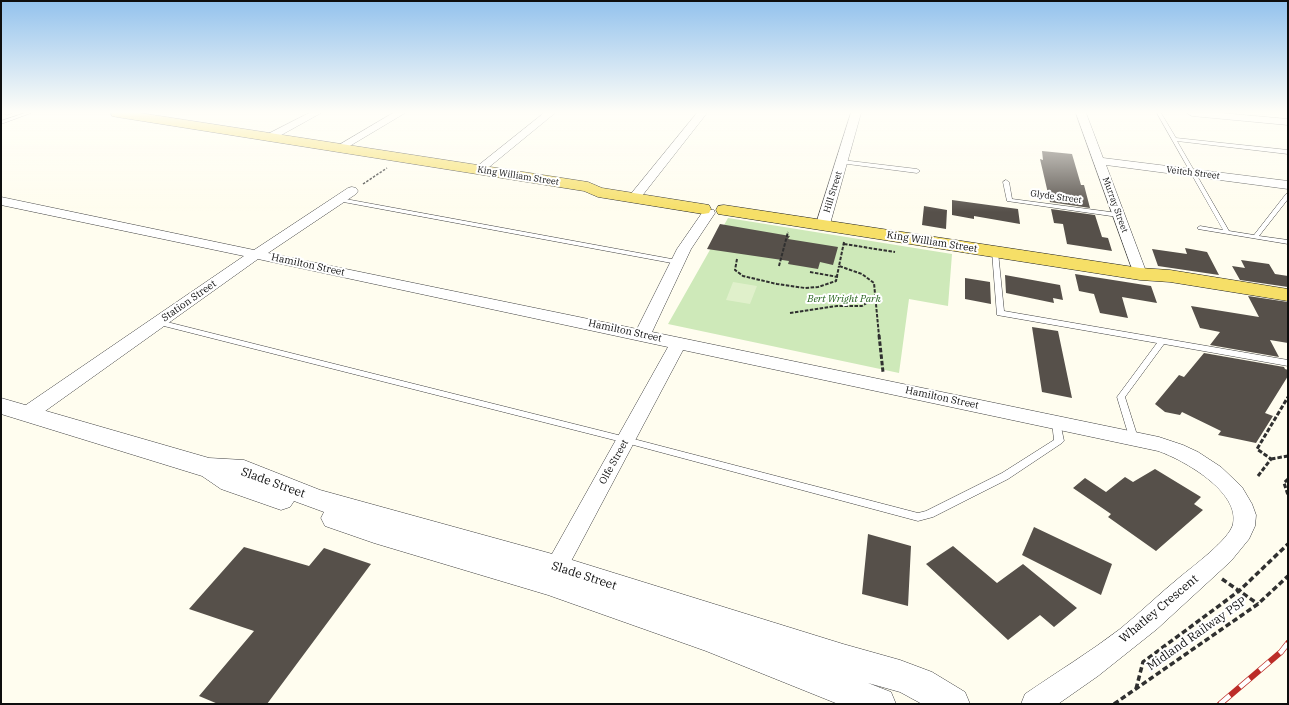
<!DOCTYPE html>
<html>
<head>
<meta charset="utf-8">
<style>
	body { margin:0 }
	#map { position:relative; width:1289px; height:705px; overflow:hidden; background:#fffdef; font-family:"IBM Plex Serif",serif }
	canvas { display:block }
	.frame { position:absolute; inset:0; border:2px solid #0e0e0e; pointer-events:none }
</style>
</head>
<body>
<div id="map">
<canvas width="1289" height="705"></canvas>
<div class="frame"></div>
</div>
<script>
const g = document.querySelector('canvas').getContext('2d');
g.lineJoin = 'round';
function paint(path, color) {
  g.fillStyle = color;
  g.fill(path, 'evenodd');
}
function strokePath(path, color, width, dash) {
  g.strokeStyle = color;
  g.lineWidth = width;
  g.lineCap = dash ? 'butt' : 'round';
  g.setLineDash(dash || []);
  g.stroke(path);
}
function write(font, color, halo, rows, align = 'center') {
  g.font = font + ' "IBM Plex Serif",serif';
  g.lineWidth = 4;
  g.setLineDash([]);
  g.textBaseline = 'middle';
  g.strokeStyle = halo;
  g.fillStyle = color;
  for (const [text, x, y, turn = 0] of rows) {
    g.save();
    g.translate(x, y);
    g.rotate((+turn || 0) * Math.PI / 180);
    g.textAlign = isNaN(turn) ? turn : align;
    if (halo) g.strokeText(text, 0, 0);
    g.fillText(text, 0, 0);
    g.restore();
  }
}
paint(new Path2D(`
	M728 218 952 254 948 306 909 299 899 373 668 324Z`), '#cee9b9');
paint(new Path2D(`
	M733 282 757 286 750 304 726 300Z`), '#e0f0cb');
paint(new Path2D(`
	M1042 151 1072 154 1081 185H1084L1090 208 1050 202 1040 159 1043 160Z
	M952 200 1018 209 1020 224 974 216V219L952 215Z
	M924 206 947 210 946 229 922 225Z
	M1051 209 1095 215 1102 237 1108 238 1112 251 1067 244 1063 224 1054 223Z
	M720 224 790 236 788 239 838 247 833 265 820 262 818 269 788 264 789 261 707 249Z
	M1185 248 1207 252 1219 275 1158 266 1152 249 1187 254Z
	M1241 260 1269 264 1275 274 1288 276V287L1240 280 1232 266 1245 268Z
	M1075 274 1151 286 1157 303 1122 297 1128 318 1100 313 1094 294 1079 291Z
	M1005 275 1060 285 1063 300 1053 298 1054 303 1006 293Z
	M965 278 990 282 991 304 965 299Z
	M1248 296 1288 302V343L1270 340 1279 357 1210 345 1220 332 1200 328 1191 306 1259 317Z
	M1032 327 1058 331 1072 398 1042 392Z
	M1204 353 1284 367 1285 369 1288 370V376L1265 413 1273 416 1256 443 1218 435 1221 431 1182 412 1180 415 1165 412 1155 404 1179 375 1184 377Z
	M1155 469 1201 497 1194 504 1203 510 1156 551 1108 517 1111 514 1073 488 1085 478 1106 492 1125 477 1133 482Z
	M1034 527 1112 564 1101 595 1022 555Z
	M868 534 911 546 908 606 862 594Z
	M953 546 997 583 1023 564 1077 608 1054 627 1040 615 1008 640 926 564Z
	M244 547 309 566 324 548 371 564 267 704H218L199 696 254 631 189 609Z`), '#56504a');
const service = new Path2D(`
	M6 113H12L7 115 5 114Z
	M25 113H31L1 124V121Z
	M1157 113H1161L1176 138 1288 150V154L1177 141 1229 231 1254 235 1286 194 1288 193V199L1259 236 1288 240V244L1198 229 1197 228 1200 226 1223 230Z
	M842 160 917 169 920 171 917 173 840 163 839 162Z
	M1006 180 1009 182 1012 199 1118 213 1121 215 1118 217 1007 201 1003 182Z
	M340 198 677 260 680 262 677 264 338 201 337 200Z
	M995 250 998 252 1004 311 1288 360V366L1164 344 1125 397 1138 438 1136 440H1130L1117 397 1157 343 997 315 992 252Z
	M156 320H159L626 437 918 513 926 511 1002 473 1054 440 1052 422 1053 420H1059L1060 422 1064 441 1062 443 1008 479 933 517 918 521 626 443 156 324 155 322Z`);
const minor = new Path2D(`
	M309 113H321L274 139H266L265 137 266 135Z
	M393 113H405L343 150 339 151 334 148Z
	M544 113H555L483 172H475L473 170 475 168Z
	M697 113H707L638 201H630L628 198 630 195Z
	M851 113H861L830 224 828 227H818L816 224Z
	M1076 113H1086L1103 158 1288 181V189L1106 165 1147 274 1145 277 1140 278 1135 277Z
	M1187 113H1222L1288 119V125L1192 116Z
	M352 187 356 188 358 191 356 194 268 253 637 329 677 249 704 210H714L715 213 691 249 652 332 1159 437 1183 445 1198 452 1221 467 1242 487 1252 504 1256 515 1255 526 1249 539 1231 561 1157 629 1098 676 1058 704H1021L1025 694C1057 672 1090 652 1120 629 1141 612 1159 594 1180 577 1192 567 1230 539 1233 524 1240 492 1184 460 1158 451L683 350 559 584 551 587 543 584 539 577 543 570 668 347 258 259 34 419 27 421 20 419 18 414 20 409 244 256 1 205V197L254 250 348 188Z`);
const tertiary = new Path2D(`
	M1 398 209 458 244 460 320 490 556 555 843 644 900 660 932 672 965 692 970 704H922L900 692 868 683 891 692 896 704H838L706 651 548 595 374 543 325 526 321 518 324 512 294 501 290 507 281 510 221 489 202 476 1 414Z`);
const primary = new Path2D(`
	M111 113H140L588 182 602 188 703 204 709 205 711 209 709 213 703 214 598 197 584 191 117 117 112 116Z
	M724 205 1140 268 1170 270 1288 289V301L1170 282 1140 280 718 214 716 210 718 206Z`);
strokePath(service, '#414141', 1);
strokePath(minor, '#414141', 1);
strokePath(tertiary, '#414141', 1);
strokePath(primary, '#1f1f1f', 1);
strokePath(new Path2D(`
	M363 184 387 168`), '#303030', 1.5, [2.5, 1.5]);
strokePath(new Path2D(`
	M844 242 839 266 862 274 874 283 879 336
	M844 244 895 252
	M737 259 735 270 743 276 777 284 805 288 818 287 836 281 839 266
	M779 266 788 232
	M810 272 838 277
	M790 313 837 306H862L876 297`), '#303030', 2, [3.5, 1.5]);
strokePath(new Path2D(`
	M879 335 883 372
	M1271 459 1288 456
	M1258 476 1271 459 1257 449 1288 397
	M1288 479 1284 483 1288 495`), '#303030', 3, [4.5, 2]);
strokePath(new Path2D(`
	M1222 579 1258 604
	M1136 689 1143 662 1239 591 1288 544
	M1114 704 1258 604 1288 576`), '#303030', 3.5, [5.5, 3]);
paint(service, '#fff');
paint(minor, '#fff');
paint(tertiary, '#fff');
paint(primary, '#f6df67');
const rail = new Path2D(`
	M1220 704 1281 652 1288 643`);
strokePath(rail, '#bc2d28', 6);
strokePath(rail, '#fff', 4.5, [13]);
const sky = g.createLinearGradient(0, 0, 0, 212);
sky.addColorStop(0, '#93c2ed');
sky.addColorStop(0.53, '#fffef8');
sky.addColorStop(1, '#fffef800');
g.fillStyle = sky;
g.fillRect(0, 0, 1289, 212);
write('9px', '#0e0e0e', '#fff', [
	["Veitch Street",1193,173,7],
	["King William Street",518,176,9],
	["Hill Street",833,192,-73],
	["Glyde Street",1056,197,8],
	["Murray Street",1115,205,70]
]);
write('10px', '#0e0e0e', '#fff', [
	["King William Street",932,242,9],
	["Hamilton Street",308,265,12],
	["Station Street",189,301,-35],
	["Hamilton Street",625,331,12],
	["Hamilton Street",942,398,12],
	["Olfe Street",614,462,-61]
]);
write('italic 10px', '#28651f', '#fff', [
	["Bert Wright Park",844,299]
]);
write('12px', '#0e0e0e', '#fff', [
	["Slade Street",273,483,20],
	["Slade Street",584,576,18],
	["Whatley Crescent",1159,609,-40],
	["Midland Railway PSP",1197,634,-35]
]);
</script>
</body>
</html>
